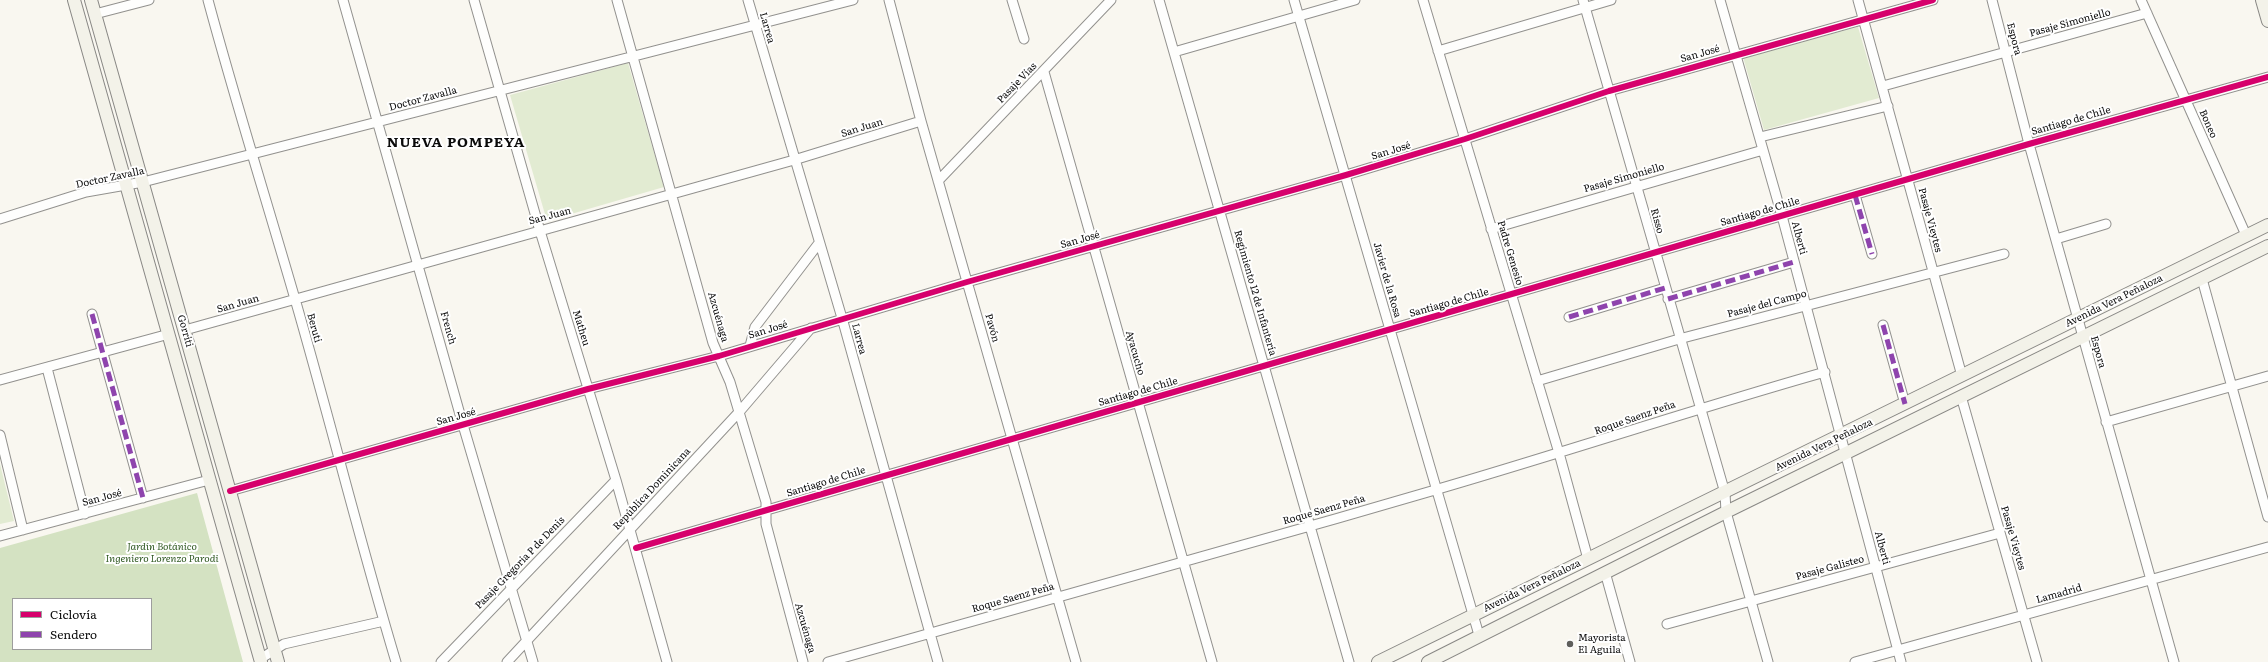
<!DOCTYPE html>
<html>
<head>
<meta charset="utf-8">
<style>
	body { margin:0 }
	#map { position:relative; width:2268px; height:662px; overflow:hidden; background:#f9f7f0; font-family:Literata,serif }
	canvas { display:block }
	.legend { position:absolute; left:12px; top:598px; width:140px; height:52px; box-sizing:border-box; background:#fff; border:1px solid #9d9d9d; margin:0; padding:5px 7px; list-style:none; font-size:12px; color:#0b0b0b }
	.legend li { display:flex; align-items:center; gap:8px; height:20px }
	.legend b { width:20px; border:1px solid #9d9d9d }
</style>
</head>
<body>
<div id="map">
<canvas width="2268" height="662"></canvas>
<ul class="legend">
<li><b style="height:5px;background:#d6006c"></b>Ciclovía</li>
<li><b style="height:5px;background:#8e44ad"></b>Sendero</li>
</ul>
</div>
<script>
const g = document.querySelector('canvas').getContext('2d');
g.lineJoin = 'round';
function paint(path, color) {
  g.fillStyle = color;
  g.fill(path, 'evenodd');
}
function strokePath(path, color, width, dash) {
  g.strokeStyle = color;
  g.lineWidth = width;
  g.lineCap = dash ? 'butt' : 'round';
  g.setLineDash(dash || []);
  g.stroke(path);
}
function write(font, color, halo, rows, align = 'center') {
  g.font = font + ' Literata,serif';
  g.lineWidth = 4;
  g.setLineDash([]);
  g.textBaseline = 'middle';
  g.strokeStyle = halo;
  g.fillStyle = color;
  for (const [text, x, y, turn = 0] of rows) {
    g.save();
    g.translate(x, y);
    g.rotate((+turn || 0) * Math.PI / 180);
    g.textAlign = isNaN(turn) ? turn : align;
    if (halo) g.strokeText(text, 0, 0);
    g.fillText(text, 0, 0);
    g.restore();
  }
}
paint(new Path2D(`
	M1858 27 1879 98 1764 130 1743 57Z
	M628 63 664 187 547 221 510 95Z
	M0 464 14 521 0 524Z`), '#e2ebd2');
paint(new Path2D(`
	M197 493 243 662H0V548ZM13 599H151V649H13Z`), '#d4e2c2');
const street = new Path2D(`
	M208 0C235 100 266 199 295 299 330 420 360 542 396 662
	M343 0 463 425 533 662
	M474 0 540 231 616 480 667 662
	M617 0 713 343 730 382 766 502V524L803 662
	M748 0 842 318 938 662
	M889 0 921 121 1076 662
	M1012 0 1024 39
	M1159 0 1349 662
	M1294 0 1479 635
	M1423 0 1559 453 1588 559
	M1583 0 1725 493 1726 512 1768 662
	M1720 0 1782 216 1901 662
	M1858 0 1962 376
	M1992 0 2029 144 2174 662
	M2141 0 2246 235
	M95 14 149 0
	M1438 51 1611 0
	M1174 52 1355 0
	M1044 72 1212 662
	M1883 86 2147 13
	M1760 137 1888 106
	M938 181 1111 0
	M1855 195 1872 254
	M0 219 86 192 143 182 853 0
	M1491 229 1763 150
	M2056 239 2106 224
	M2202 279 2268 517
	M1668 299 1794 262
	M92 314 143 498
	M1569 317 1665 288
	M1883 325 1905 404
	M185 330 794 160 921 121
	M750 346 755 327 819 243
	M47 368 85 514
	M0 380 169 334
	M1537 381 1679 339 2004 254
	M1961 396 2037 662
	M2106 422 2268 376
	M0 435 23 530
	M230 491 588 389 719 356 967 282 1346 175 1465 139 1609 91 1933 0
	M0 536 209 480
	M636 548 2029 144 2268 77
	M1605 572 1630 662
	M1667 624 2000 533
	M260 659 284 644 384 621
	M441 662 616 480
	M507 662 740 411 811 328
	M828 662C1030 605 1233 549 1435 490 1566 452 1694 409 1825 372
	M1855 662 2268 547`);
const secondary = new Path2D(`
	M74 0 261 662
	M91 0 278 662
	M2262 0 2268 21
	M1378 662 2268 225
	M1428 662 1726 512 2268 246`);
strokePath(street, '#92918e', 11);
strokePath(secondary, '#898885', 14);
strokePath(street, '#fefefd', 9);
strokePath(secondary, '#f3f2e9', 12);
strokePath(new Path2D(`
	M1855 195 1872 254
	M1668 299 1794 262
	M92 314 143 498
	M1569 317 1665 288
	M1883 325 1905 404`), '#8e44ad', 5, [10, 5]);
strokePath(new Path2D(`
	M230 491 588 389 719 356 967 282 1346 175 1465 139 1609 91 1933 0
	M636 548 2029 144 2268 77`), '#d6006c', 6);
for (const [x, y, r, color] of [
	[1570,644,4,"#5e5e5b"]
]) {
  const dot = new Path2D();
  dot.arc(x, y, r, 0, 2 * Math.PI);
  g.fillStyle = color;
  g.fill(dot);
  strokePath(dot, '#fff', 1.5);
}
write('10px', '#0b0b0b', '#fff', [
	["Pasaje Simoniello",2070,23,-15],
	["Larrea",767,28,74],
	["Espora",2014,39,75],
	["San José",1700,54,-16],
	["Pasaje Vías",1017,83,-46],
	["Doctor Zavalla",423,99,-15],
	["Santiago de Chile",2071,121,-16],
	["Boneo",2208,124,66],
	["San Juan",862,128,-17],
	["San José",1391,151,-17],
	["Doctor Zavalla",110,178,-12],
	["Pasaje Simoniello",1624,178,-16],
	["Santiago de Chile",1760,212,-16],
	["San Juan",550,216,-15],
	["Pasaje Vieytes",1930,220,75],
	["Risso",1657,221,74],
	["Alberti",1799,238,75],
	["San José",1080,240,-16],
	["Padre Genesio",1510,253,73],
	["Javier de la Rosa",1387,280,74],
	["Regimiento 12 de Infantería",1255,293,74],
	["Avenida Vera Peñaloza",2114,301,-26],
	["Santiago de Chile",1449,303,-16],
	["San Juan",238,304,-16],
	["Pasaje del Campo",1767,304,-15],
	["Azcuénaga",718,317,74],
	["Beruti",314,328,75],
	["French",448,328,74],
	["Matheu",581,328,73],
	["Pavón",992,328,74],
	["San José",768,330,-17],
	["Gorriti",185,331,74],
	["Larrea",859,339,75],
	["Espora",2098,352,74],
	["Ayacucho",1135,353,74],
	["Santiago de Chile",1138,392,-16],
	["San José",456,417,-16],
	["Roque Saenz Peña",1635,418,-19],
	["Avenida Vera Peñaloza",1824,445,-26],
	["Santiago de Chile",826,482,-17],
	["República Dominicana",652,489,-47],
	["San José",102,498,-15],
	["Roque Saenz Peña",1324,510,-16],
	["Pasaje Vieytes",2013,538,74],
	["Alberti",1882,548,75],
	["Pasaje Gregoria P de Denis",520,563,-46],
	["Pasaje Galisteo",1830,568,-15],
	["Avenida Vera Peñaloza",1532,586,-26],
	["Lamadrid",2059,594,-16],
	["Roque Saenz Peña",1013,598,-16],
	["Azcuénaga",805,628,74]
]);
write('italic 10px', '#315a24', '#fff', [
	["Jardín Botánico",162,547],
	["Ingeniero Lorenzo Parodi",162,559]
]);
write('10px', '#0b0b0b', '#fff', [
	["Mayorista",1578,638],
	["El Aguila",1578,650]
], 'left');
g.letterSpacing = '1px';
write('bold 14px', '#0b0b0b', '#fff', [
	["NUEVA POMPEYA",456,143]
]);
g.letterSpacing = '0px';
</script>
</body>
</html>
